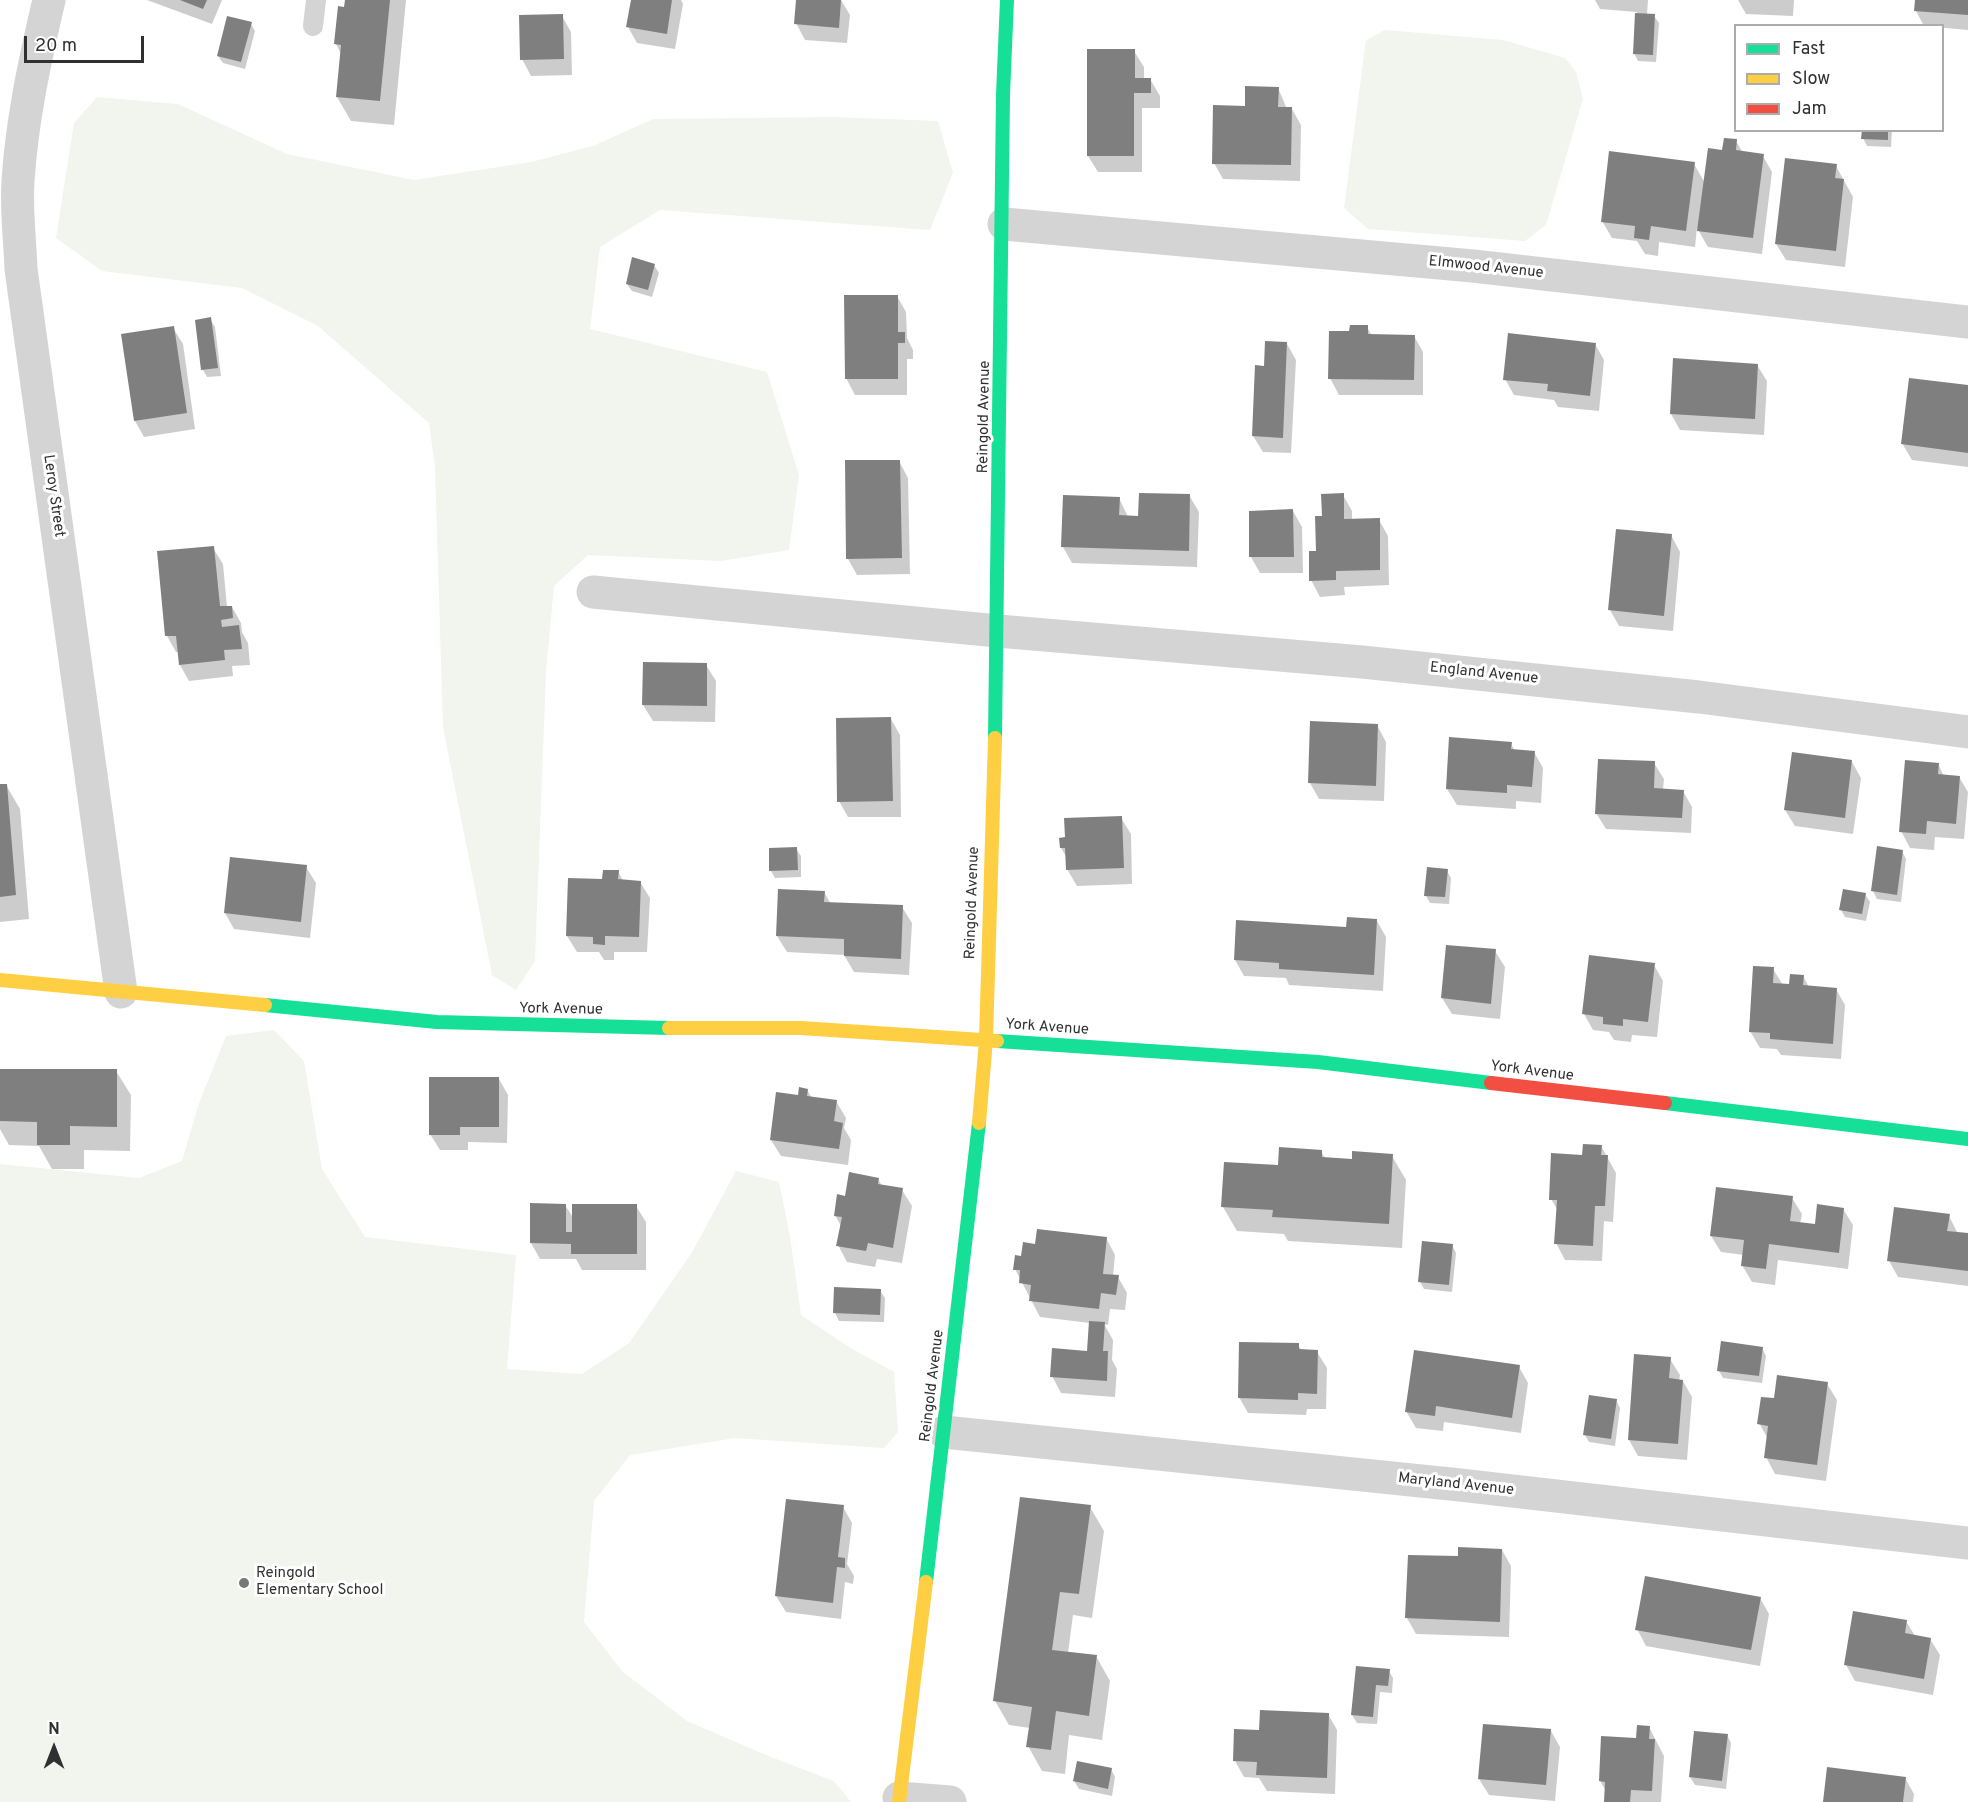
<!DOCTYPE html>
<html>
<head>
<meta charset="utf-8">
<style>
	body { margin:0 }
	#map { position:relative; width:1968px; height:1802px; overflow:hidden; background:#fff; font-family:Overpass,sans-serif }
	canvas { display:block }
	.legend { position:absolute; left:1734px; top:24px; width:210px; height:108px; box-sizing:border-box; background:#fff; border:2px solid #acacac; margin:0; padding:8px 10px; list-style:none; font-size:18px; color:#303030 }
	.legend li { display:flex; align-items:center; gap:12px; height:30px }
	.legend b { width:30px; border:2px solid #acacac }
	.north { position:absolute; left:24px; top:1718px; width:60px; height:60px; -webkit-text-stroke:4px #fff; paint-order:stroke; rotate:0deg; font-size:16px; font-weight:700; line-height:24px; text-align:center; color:#303030 }
	.north::after { content:''; display:block; margin:auto; width:21px; height:27px; background:#303030; clip-path:polygon(50% 0,100% 100%,50% 72%,0 100%) }
	.scale { position:absolute; left:24px; top:36px; width:120px; height:27px; box-sizing:border-box; border:3px solid #303030; border-top:0; padding-left:8px; font-size:18px; line-height:21px; white-space:nowrap; color:#303030; -webkit-text-stroke:4px #fff; paint-order:stroke }
</style>
</head>
<body>
<div id="map">
<canvas width="1968" height="1802"></canvas>
<ul class="legend">
<li><b style="height:8px;background:#16e098"></b>Fast</li>
<li><b style="height:8px;background:#ffcf43"></b>Slow</li>
<li><b style="height:8px;background:#f24e42"></b>Jam</li>
</ul>
<div class="north">N</div>
<div class="scale">20 m</div>
</div>
<script>
const g = document.querySelector('canvas').getContext('2d');
g.lineJoin = 'round';
function paint(path, color) {
  g.fillStyle = color;
  g.fill(path, 'evenodd');
}
function strokePath(path, color, width, dash) {
  g.strokeStyle = color;
  g.lineWidth = width;
  g.lineCap = dash ? 'butt' : 'round';
  g.setLineDash(dash || []);
  g.stroke(path);
}
function write(font, color, halo, rows, align = 'center') {
  g.font = font + ' Overpass,sans-serif';
  g.lineWidth = 6;
  g.setLineDash([]);
  g.textBaseline = 'middle';
  g.strokeStyle = halo;
  g.fillStyle = color;
  for (const [text, x, y, turn = 0] of rows) {
    g.save();
    g.translate(x, y);
    g.rotate((+turn || 0) * Math.PI / 180);
    g.textAlign = isNaN(turn) ? turn : align;
    if (halo) g.strokeText(text, 0, 0);
    g.fillText(text, 0, 0);
    g.restore();
  }
}
paint(new Path2D(`
	M1385 30 1503 40 1565 58 1576 72 1583 99 1546 225 1525 241 1368 229 1344 208 1366 40Z
	M97 97 178 104 287 154 414 180 531 162 593 146 653 119 833 117 938 121 953 173 930 230 660 210 600 247 590 329 767 372 799 475 789 550 721 561 588 555 554 586 546 672 535 961 516 990 492 975 443 727 435 468 429 423 318 326 242 288 102 271 56 238 74 123Z
	M274 1030 304 1061 322 1169 365 1237 516 1255 507 1369 582 1374 629 1343 691 1254 736 1171 779 1182 790 1236 801 1315 849 1347 894 1372 898 1432 884 1448 735 1438 630 1455 594 1501 584 1622 622 1671 687 1721 771 1757 834 1781 851 1802H0V1164L139 1178 182 1161 199 1103 226 1036Z`), '#f1f5ed');
paint(new Path2D(`
	M147 0H222L212 24Z
	M346 0H406L394 125 351 121 337 97 341 54 336 44Z
	M632 0H681L683 4 675 49 637 43 628 27Z
	M798 0H841L850 15 847 43 805 40 796 23Z
	M1595 0H1648L1647 15 1654 16 1659 23 1656 62 1638 61 1634 53 1637 12 1600 9Z
	M1738 0H1794L1793 16 1746 14Z
	M1916 0H1968V30L1924 26 1916 11Z
	M562 16 571 32 572 75 531 76 522 59Z
	M251 24 255 31 245 69 223 63 218 56Z
	M1134 51 1144 67V79H1150L1160 96V108H1142V172H1098L1088 156Z
	M1278 88 1287 109H1292L1301 125 1300 181 1223 179 1214 163 1246 108Z
	M1863 130H1892L1891 147 1867 146 1863 138Z
	M1736 141 1743 153 1763 156 1772 172 1762 254 1708 247 1697 228 1695 247 1659 242 1658 256 1645 254 1637 241 1612 238 1602 221 1694 164 1705 183Z
	M1836 166 1853 197 1845 267 1786 260 1776 244Z
	M654 265 659 273 652 297 632 291 627 284Z
	M897 296 906 312 907 338 913 350V359H907V395H855L846 378Z
	M210 319 215 327 221 376 207 377 203 370Z
	M1367 327 1372 336H1414L1423 352V395H1339L1330 378 1351 332Z
	M173 328 183 344 195 429 144 437 135 421Z
	M1287 344 1296 360 1291 453 1263 452 1253 436 1265 367Z
	M1595 344 1604 360 1599 411 1558 407 1554 400 1514 395 1505 379Z
	M1757 365 1767 381 1764 435 1680 430 1671 414Z
	M1968 386V467L1912 460 1902 443Z
	M899 461 908 478 910 574 857 575 848 559 846 462Z
	M1189 495 1199 512 1197 567 1072 563 1063 547 1064 496 1119 498 1128 517 1139 518Z
	M1343 495 1352 511V521L1379 520 1388 536 1389 585 1344 587 1345 595 1320 597 1311 580 1323 518Z
	M1293 511 1302 527 1303 573H1260L1251 557 1250 512Z
	M1671 535 1680 552 1673 631 1619 626 1610 610Z
	M213 548 223 564 227 607H232L241 623 242 632 248 643 250 665 232 666 233 676 189 681 180 665 179 652H176L167 636Z
	M706 665 716 681 715 722 653 721 643 705Z
	M891 719 900 735 901 817H848L839 801Z
	M1377 725 1386 742 1384 801 1319 799 1310 783Z
	M1511 744 1515 751 1534 752 1543 768 1541 803 1516 801V809L1457 805 1447 789Z
	M1852 762 1861 778 1853 834 1795 826 1785 810Z
	M1654 763 1664 779 1663 790 1683 791 1692 807 1691 833 1606 829 1596 813Z
	M1938 764 1944 776 1959 777 1968 792 1964 839 1935 837 1934 850 1910 848 1901 831Z
	M6 785 20 809 29 919 0 922V786Z
	M1121 818 1131 834 1132 884 1077 886 1067 869V858L1061 848Z
	M796 849 801 856V877L775 878 771 871Z
	M1902 851 1906 859 1901 902 1877 899 1873 891Z
	M306 867 316 883 310 938 234 929 225 913Z
	M618 871 623 881 640 882 650 898 647 952H614V960H604L599 952H577L567 936 604 881Z
	M1447 871 1451 878 1449 904 1430 903 1426 896Z
	M824 892 831 904 902 907 912 923 909 975 854 972 844 955 787 952 777 936Z
	M1865 894 1870 902 1866 921 1845 917 1841 910Z
	M1377 921 1386 937 1383 991 1289 985 1286 978 1244 976 1235 960Z
	M1495 951 1505 967 1500 1019 1452 1014 1442 998Z
	M1654 965 1663 981 1657 1037 1632 1035 1631 1042 1614 1040 1609 1032 1593 1030 1584 1014Z
	M1773 969 1783 985H1791L1803 976 1809 987 1836 989 1845 1005 1841 1059 1781 1055 1777 1049 1760 1048 1750 1031Z
	M0 1070 116 1071 131 1095 130 1151 84 1150V1169H52L39 1146 9 1145 0 1129Z
	M499 1079 508 1095 507 1143 468 1142V1150H440L430 1134Z
	M807 1090 812 1098 836 1101 846 1118 844 1128 851 1140 848 1165 781 1156 771 1140 799 1097Z
	M1601 1146 1616 1173 1613 1222 1604 1221 1602 1261 1565 1260 1556 1243 1558 1211 1551 1199 1584 1156Z
	M1321 1152 1326 1159 1353 1161 1392 1156 1406 1180 1402 1248 1288 1241 1284 1234 1237 1231 1223 1207 1279 1167Z
	M878 1179 882 1186 902 1190 912 1206 902 1263 877 1259 875 1267 847 1262 838 1245 841 1226 835 1215 846 1197Z
	M1792 1198 1802 1214 1800 1224 1816 1225 1843 1209 1853 1225 1848 1269 1778 1260 1775 1285 1752 1282 1742 1265 1744 1255 1721 1252 1711 1236Z
	M565 1205 574 1219 636 1206 646 1222V1270H582L576 1259H540L531 1243Z
	M1949 1216 1958 1234 1968 1235V1286L1898 1277 1889 1261Z
	M1106 1238 1115 1255 1113 1276 1118 1277 1127 1293 1125 1310 1110 1309 1108 1325 1104 1324 1113 1340 1112 1360 1117 1369 1115 1397 1061 1393 1052 1376 1088 1352 1090 1323 1040 1317 1015 1269 1037 1245Z
	M1452 1245 1456 1253 1452 1292 1424 1289 1420 1282Z
	M880 1291 885 1298 884 1322 839 1321 835 1313Z
	M1298 1345 1302 1351 1317 1352 1327 1368 1326 1409H1307L1306 1415 1248 1413 1239 1397Z
	M1762 1348 1766 1356 1762 1383 1723 1378 1719 1371Z
	M1670 1359 1680 1375 1679 1381H1683L1692 1397 1687 1460 1638 1456 1629 1440Z
	M1519 1367 1528 1383 1521 1433 1444 1422 1443 1431 1416 1428 1406 1411Z
	M1827 1384 1837 1400 1826 1481 1775 1474 1766 1457 1768 1439 1759 1423 1775 1400Z
	M1616 1400 1620 1408 1615 1446 1589 1442 1585 1435Z
	M843 1507 852 1523 847 1564 854 1576 853 1584 845 1582 841 1619 786 1612 776 1596Z
	M1090 1507 1104 1531 1092 1618 1073 1615 1068 1653 1096 1656 1110 1681 1102 1740 1069 1735 1065 1774 1042 1771 1028 1746 1030 1728 1009 1725 995 1701Z
	M1502 1550 1511 1566 1509 1637 1416 1634 1407 1618 1459 1558Z
	M1760 1598 1769 1614 1760 1666 1646 1646 1637 1629Z
	M1906 1621 1915 1636 1930 1639 1940 1655 1933 1695 1855 1681 1846 1665Z
	M1357 1667 1389 1671 1393 1678 1392 1693 1380 1692 1377 1724 1357 1723 1352 1715Z
	M1328 1714 1337 1730 1335 1794 1267 1791 1259 1778 1244 1777 1235 1761 1260 1732Z
	M1484 1726 1551 1731 1560 1747 1555 1801 1489 1795 1479 1779Z
	M1649 1727 1664 1756 1661 1802H1606V1791L1600 1781Z
	M1727 1735 1731 1743 1726 1789 1695 1785 1690 1777Z
	M1111 1769 1115 1777 1112 1796 1079 1789 1074 1781Z
	M1905 1778 1914 1794 1913 1802H1824Z`), '#0003');
paint(new Path2D(`
	M180 0H207L203 9Z
	M345 0H390L380 101 336 97 341 45 334 44 338 6 344 7Z
	M631 0H672L667 34 626 27Z
	M796 0H841L839 28 794 24Z
	M1915 0H1968V15L1914 11Z
	M1635 13 1655 14 1653 55 1633 54Z
	M563 14 564 59 520 60 519 15Z
	M227 16 252 22 241 62 217 56Z
	M1087 49H1135V78H1151V93H1134V156H1087Z
	M1245 86 1279 87 1278 107H1292L1291 165 1212 164 1213 105 1245 106Z
	M1862 130H1888V140L1861 139Z
	M1724 138 1737 139 1736 150 1764 154 1753 238 1697 231 1708 148 1722 150Z
	M1609 151 1695 162 1686 231 1651 226 1649 240 1634 238 1635 226 1601 222Z
	M1785 158 1837 164 1835 178 1844 179 1836 251 1775 244Z
	M632 257 655 264 648 290 626 284Z
	M844 295H898V332H905V343H898V379H845Z
	M211 317 218 368 201 370 195 320Z
	M1350 325H1368V334L1415 335 1414 380 1328 379 1329 331H1349Z
	M174 326 187 413 134 421 121 334Z
	M1508 333 1596 343 1590 396 1547 391 1548 384 1503 380Z
	M1265 341 1287 342 1283 438 1252 436 1255 365 1264 366Z
	M1673 358 1758 364 1755 419 1670 414Z
	M1909 378 1968 385V453L1901 444Z
	M845 460H900L902 558 846 559Z
	M1139 493 1190 494 1189 551 1061 547 1063 495 1120 497 1119 515 1138 516Z
	M1344 493V519L1380 518V570L1336 571V580L1309 581V551H1316L1315 516H1322L1321 494Z
	M1293 509 1294 557H1249V511Z
	M1616 529 1672 534 1664 616 1608 610Z
	M214 546 220 606H232L233 618 221 620 222 627 239 625 242 649 224 650 225 660 179 665 176 636H165L157 551Z
	M643 662 707 663V706L642 705Z
	M891 717 893 801 837 802 836 718Z
	M1310 721 1378 724 1376 786 1308 783Z
	M1449 737 1512 742 1511 749 1535 751 1532 787 1507 785V793L1446 789Z
	M1792 752 1852 760 1845 818 1784 810Z
	M1598 759 1655 761 1654 788 1684 790 1682 818 1595 814Z
	M1905 760 1939 763 1938 774 1960 776 1956 824 1927 821 1926 834 1899 832Z
	M0 784H7L16 895 0 897Z
	M1122 816 1124 868 1066 870 1065 848H1060L1059 838 1065 837 1064 818Z
	M1877 846 1903 850 1897 895 1871 891Z
	M797 847 798 870 769 871V848Z
	M230 857 307 865 301 922 224 913Z
	M1427 867 1448 869 1445 897 1424 896Z
	M603 870H619L618 879 641 881 639 937 605 936V945L593 944V937L566 936 568 878 602 879Z
	M778 889 825 891 824 902 903 905 901 959 844 956V939L776 936Z
	M1843 889 1866 893 1862 914 1839 910Z
	M1347 917 1377 919 1374 975 1279 969V963L1234 960 1236 920 1346 927Z
	M1446 945 1496 949 1491 1004 1441 998Z
	M1589 955 1655 963 1648 1022 1623 1019V1026L1603 1024V1017L1582 1014Z
	M1753 966 1774 967 1773 983 1789 984 1790 974 1804 975 1803 985 1837 988 1833 1044 1770 1039V1033L1749 1032Z
	M0 1069H117V1127L70 1126V1145H37V1122L0 1121Z
	M429 1077H499V1127H460V1135H429Z
	M799 1087 808 1089 807 1096 837 1100 834 1121 843 1123 839 1149 770 1140 776 1092 798 1095Z
	M1583 1144 1602 1145 1601 1155H1608L1605 1206H1595L1593 1246 1554 1244 1557 1200H1549L1551 1153 1582 1155Z
	M1279 1147 1322 1150V1157L1352 1159V1151L1393 1154 1389 1224 1272 1217 1273 1210 1221 1207 1224 1162 1278 1165Z
	M849 1172 879 1178 878 1184 903 1188 893 1248 868 1243 866 1251 836 1246 842 1217 834 1216 837 1194 845 1196Z
	M1716 1187 1793 1196 1790 1221 1815 1224 1817 1204 1844 1208 1839 1253 1769 1244 1766 1269 1741 1266 1744 1240 1710 1236Z
	M530 1203 566 1204V1232H572V1204H637V1254H571V1244L530 1243Z
	M1894 1207 1950 1214 1947 1231 1968 1233V1271L1887 1261Z
	M1037 1229 1107 1237 1103 1274 1119 1275 1116 1295 1101 1293 1099 1309 1029 1301 1031 1285 1019 1283 1020 1270H1013L1015 1255 1021 1256 1023 1242 1035 1244Z
	M1422 1241 1453 1244 1449 1285 1418 1282Z
	M834 1287 881 1289 880 1315 833 1313Z
	M1089 1321 1105 1322 1103 1351H1108L1107 1381 1050 1377 1052 1348 1087 1351Z
	M1721 1341 1763 1347 1759 1376 1717 1371Z
	M1239 1342 1299 1343V1349L1318 1350 1317 1394 1298 1393V1400L1238 1398Z
	M1414 1350 1520 1365 1512 1418 1436 1406 1435 1416 1405 1412Z
	M1634 1354 1671 1357 1669 1378 1683 1380 1678 1444 1628 1440Z
	M1777 1375 1828 1382 1817 1465 1764 1458 1768 1426 1757 1424 1761 1397 1774 1398Z
	M1589 1395 1617 1399 1611 1439 1583 1435Z
	M1020 1497 1091 1505 1079 1594 1060 1592 1052 1650 1097 1655 1089 1716 1056 1711 1051 1750 1026 1747 1032 1707 993 1701Z
	M786 1499 844 1505 838 1557 845 1558V1568L837 1567 833 1603 775 1596Z
	M1458 1547 1502 1549 1500 1622 1405 1618 1408 1555 1458 1556Z
	M1645 1576 1761 1597 1751 1650 1635 1630Z
	M1853 1611 1907 1620 1905 1633 1931 1638 1924 1679 1844 1665Z
	M1356 1666 1390 1669 1388 1686 1376 1685 1373 1717 1351 1715Z
	M1260 1710 1329 1713 1327 1778 1256 1775 1257 1762 1233 1761 1234 1729 1259 1730Z
	M1483 1724 1551 1729 1546 1785 1478 1779Z
	M1637 1725 1650 1726 1649 1739H1655L1652 1791 1631 1790 1630 1802H1604L1605 1782 1599 1781 1601 1736 1636 1738Z
	M1694 1731 1728 1734 1722 1781 1689 1777Z
	M1077 1761 1112 1768 1108 1789 1073 1781Z
	M1827 1767 1906 1777 1903 1802H1823Z`), '#7f7f7f');
strokePath(new Path2D(`
	M313 26 316 0`), '#d4d4d4', 20);
strokePath(new Path2D(`
	M49 0C35 60 22 119 18 181 16 210 20 240 21 269L121 992
	M1004 224 1473 266 1968 322
	M593 592 998 631 1362 662 1699 697 1968 732
	M944 1432 1460 1485 1968 1543
	M899 1798 950 1802`), '#d4d4d4', 33);
strokePath(new Path2D(`
	M995 738 1003 95 1007 0
	M265 1005 437 1022 669 1028
	M997 1041 1318 1062 1491 1083
	M1665 1103 1968 1139
	M926 1582 979 1123`), '#16e098', 14);
strokePath(new Path2D(`
	M0 980 265 1005
	M669 1028H801L997 1041
	M979 1123 986 1040 995 738
	M899 1802 926 1582`), '#ffcf43', 14);
strokePath(new Path2D(`
	M1491 1083 1665 1103`), '#f24e42', 14);
for (const [x, y, r, color] of [
	[244,1583,6,"#787878"]
]) {
  const dot = new Path2D();
  dot.arc(x, y, r, 0, 2 * Math.PI);
  g.fillStyle = color;
  g.fill(dot);
  strokePath(dot, '#fff', 2);
}
write('15px', '#303030', '#fff', [
	["Elmwood Avenue",1486,268,6],
	["Reingold Avenue",985,417,-89],
	["Leroy Street",53,496,82],
	["England Avenue",1484,674,6],
	["Reingold Avenue",973,903,-88],
	["York Avenue",561,1010,1],
	["York Avenue",1047,1028,4],
	["York Avenue",1532,1072,7],
	["Reingold Avenue",933,1386,-83],
	["Maryland Avenue",1456,1485,6]
]);
write('15px', '#303030', '#fff', [
	["Reingold",256,1574],
	["Elementary School",256,1591]
], 'left');
</script>
</body>
</html>
